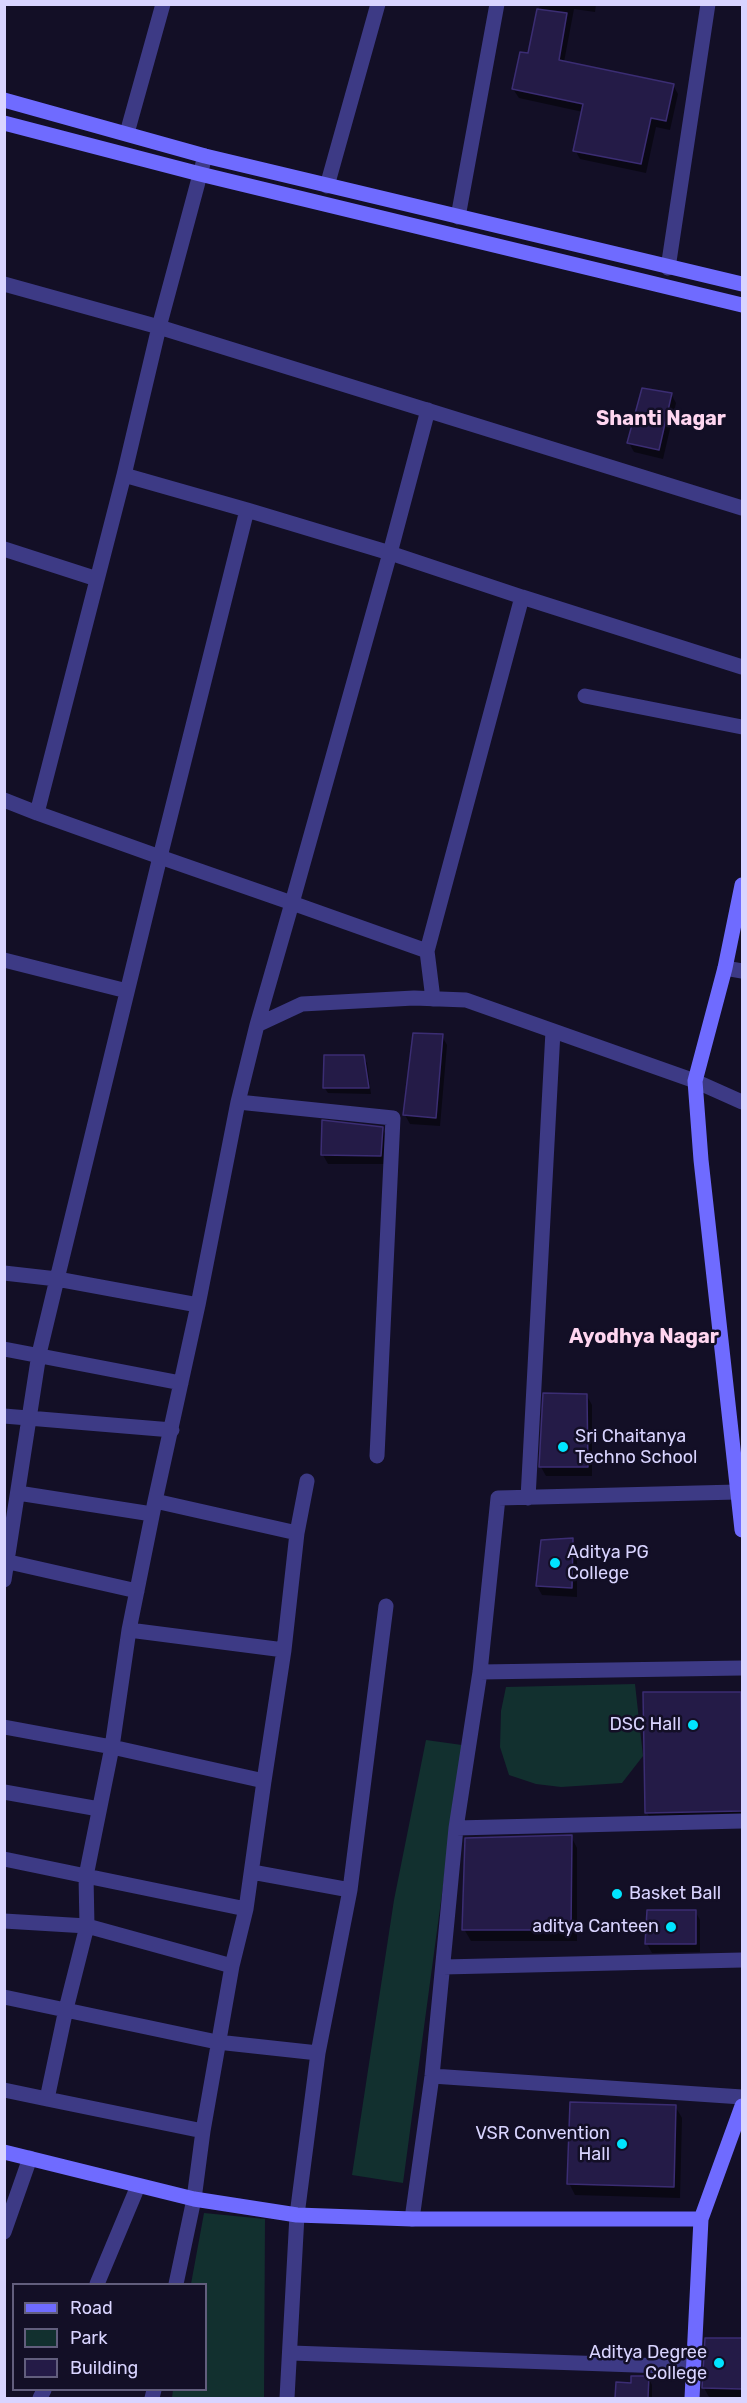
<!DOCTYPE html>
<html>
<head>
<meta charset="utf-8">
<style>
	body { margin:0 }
	#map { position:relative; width:747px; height:2403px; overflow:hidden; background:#130f26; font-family:Rubik,sans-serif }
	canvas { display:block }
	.frame { position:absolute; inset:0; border:6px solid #d9d4ff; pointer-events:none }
	.legend { position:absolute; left:12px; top:2283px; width:195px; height:108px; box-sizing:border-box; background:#130f26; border:2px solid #625e7d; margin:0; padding:8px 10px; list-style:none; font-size:18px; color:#d9d4ff }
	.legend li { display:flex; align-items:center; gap:12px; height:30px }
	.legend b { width:30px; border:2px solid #625e7d }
</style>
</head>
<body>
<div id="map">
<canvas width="747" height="2403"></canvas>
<div class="frame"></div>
<ul class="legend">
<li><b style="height:8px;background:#6f6bff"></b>Road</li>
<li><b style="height:16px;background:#12302f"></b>Park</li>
<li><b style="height:16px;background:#241b47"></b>Building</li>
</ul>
</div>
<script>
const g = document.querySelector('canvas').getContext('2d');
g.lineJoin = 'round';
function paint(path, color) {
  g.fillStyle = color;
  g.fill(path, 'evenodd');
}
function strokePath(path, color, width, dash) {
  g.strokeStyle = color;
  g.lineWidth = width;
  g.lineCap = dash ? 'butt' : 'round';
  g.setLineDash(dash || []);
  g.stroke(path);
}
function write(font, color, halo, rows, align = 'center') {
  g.font = font + ' Rubik,sans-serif';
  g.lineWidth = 5;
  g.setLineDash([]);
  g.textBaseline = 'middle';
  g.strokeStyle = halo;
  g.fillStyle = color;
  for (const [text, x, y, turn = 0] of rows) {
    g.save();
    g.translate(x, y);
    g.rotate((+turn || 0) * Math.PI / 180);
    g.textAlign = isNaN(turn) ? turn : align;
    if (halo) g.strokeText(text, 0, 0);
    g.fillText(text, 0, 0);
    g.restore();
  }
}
paint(new Path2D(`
	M635 1684 643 1756 622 1783 561 1787 536 1784 509 1775 500 1747 501 1711 506 1687Z
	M426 1740 462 1745 403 2183 352 2175 394 1900Z
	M204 2213 265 2219 264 2398H172L173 2390H206V2284H191Z`), '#12302f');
paint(new Path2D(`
	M536 4H596L595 12 574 9 564 62 673 85 678 94 670 130 656 127 646 173 580 159 575 150 583 112 519 98 513 89 529 55 540 5Z
	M671 394 676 403 663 459 634 452 629 443Z
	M442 1036 447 1045 440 1126 410 1124 405 1115Z
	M363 1057 367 1063 371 1094 328 1093 324 1087Z
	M382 1128 387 1137 386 1164H328L323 1155Z
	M587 1396 592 1405V1476H546L541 1467Z
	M572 1540 577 1549V1597L542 1595 537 1586 543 1541Z
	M740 1693 742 1698V1823L654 1824 647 1813Z
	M571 1836 577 1848V1941H471L464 1929Z
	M695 1911 700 1920V1952L652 1953 647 1944 648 1912Z
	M675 2106 682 2118 680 2198 575 2195 569 2183Z
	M706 2340H742V2398L709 2397 704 2388Z
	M648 2377 652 2385V2398H616L618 2384 632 2385Z`), '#0007');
const building = new Path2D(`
	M537 9 567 13 559 60 674 84 666 121 651 118 641 164 573 151 583 104 512 89 520 52 528 53Z
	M642 388 672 393 659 450 627 443Z
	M413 1033 443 1034 436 1118 403 1115Z
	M324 1055H364L369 1088H323Z
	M322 1120 383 1127 381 1156 321 1155Z
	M543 1393 587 1394 588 1467H539Z
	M573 1538 572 1588 536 1586 541 1540Z
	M643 1692H741L742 1811 645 1813Z
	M572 1835 571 1930H462L465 1838Z
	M647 1910H696V1944H645Z
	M570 2102 676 2105 674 2187 567 2184Z
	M705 2338H742V2389L702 2388Z
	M631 2376H649L648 2398H615L616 2382 631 2383Z`);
paint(building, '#241b47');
strokePath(building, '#3b2d73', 1.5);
strokePath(new Path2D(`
	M127 133 163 4
	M205 156 159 327 742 508
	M327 186 378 4
	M458 217 497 4
	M668 268 708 4
	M4 284 159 327 124 475 37 813 4 800
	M428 410 390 553 522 597 427 951 292 903 257 1025 302 1004 414 998 466 1000 695 1081 742 1102
	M247 510 390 553 292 903 160 857 57 1279 198 1305 238 1102 257 1025
	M4 549 97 579
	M522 597 742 667
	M585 696 742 727
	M37 813 160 857 247 510 124 475
	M427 951 433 999
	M4 960 127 991
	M725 968 742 971
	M238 1102 393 1118 377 1456
	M4 1273 57 1279 39 1354 4 1580
	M4 1349 181 1383
	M4 1416 172 1430
	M18 1493 152 1514
	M528 1498 553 1031
	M155 1501 297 1533
	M9 1562 137 1591
	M129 1630 284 1650
	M480 1672 742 1668
	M4 1727 112 1747 129 1630 155 1501 198 1305
	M112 1747 264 1781 246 1909 86 1876Z
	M264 1781 284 1650 297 1533 307 1481
	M4 1792 99 1809
	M456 1828 742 1821
	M4 1859 86 1876 87 1926 66 2009 47 2099 4 2090
	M252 1872 350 1890 318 2053 297 2215 287 2398
	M350 1890 386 1606
	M4 1921 87 1926 232 1966 246 1909
	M443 1967 742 1960
	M4 1997 217 2042 318 2053
	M432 2076 742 2097
	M47 2099 203 2131 194 2199 176 2284
	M203 2131 232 1966
	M412 2219 432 2076 456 1828 480 1672 498 1498 737 1492
	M4 2232 30 2158
	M97 2284 138 2186
	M291 2353 693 2367
	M40 2398 44 2390
	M152 2398 154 2390`), '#3d3a85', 15);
strokePath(new Path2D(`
	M4 100 205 156 742 284
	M4 123 200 174 742 305
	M742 885 725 968 695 1081 701 1160 742 1530
	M4 2152 194 2199 297 2215 412 2219H701
	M692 2398 701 2219 742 2106`), '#6f6bff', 15);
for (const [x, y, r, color] of [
	[563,1447,6,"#00e5ff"],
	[555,1563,6,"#00e5ff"],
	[693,1725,6,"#00e5ff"],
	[617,1894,6,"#00e5ff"],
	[671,1927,6,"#00e5ff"],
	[622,2144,6,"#00e5ff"],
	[719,2363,6,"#00e5ff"]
]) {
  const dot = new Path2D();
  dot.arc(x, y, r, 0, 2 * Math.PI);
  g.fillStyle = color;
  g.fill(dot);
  strokePath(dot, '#130f26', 2);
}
write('18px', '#d9d4ff', '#130f26', [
	["Sri Chaitanya",575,1437,"left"],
	["Techno School",575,1458,"left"],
	["Aditya PG",567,1553,"left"],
	["College",567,1574,"left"],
	["DSC Hall",681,1725],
	["Basket Ball",629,1894,"left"],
	["aditya Canteen",659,1927],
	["VSR Convention",610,2134],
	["Hall",610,2155],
	["Aditya Degree",707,2353],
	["College",707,2374]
], 'right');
write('bold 20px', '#ffd6f0', '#130f26', [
	["Shanti Nagar",661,419],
	["Ayodhya Nagar",644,1337]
]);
</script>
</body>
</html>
